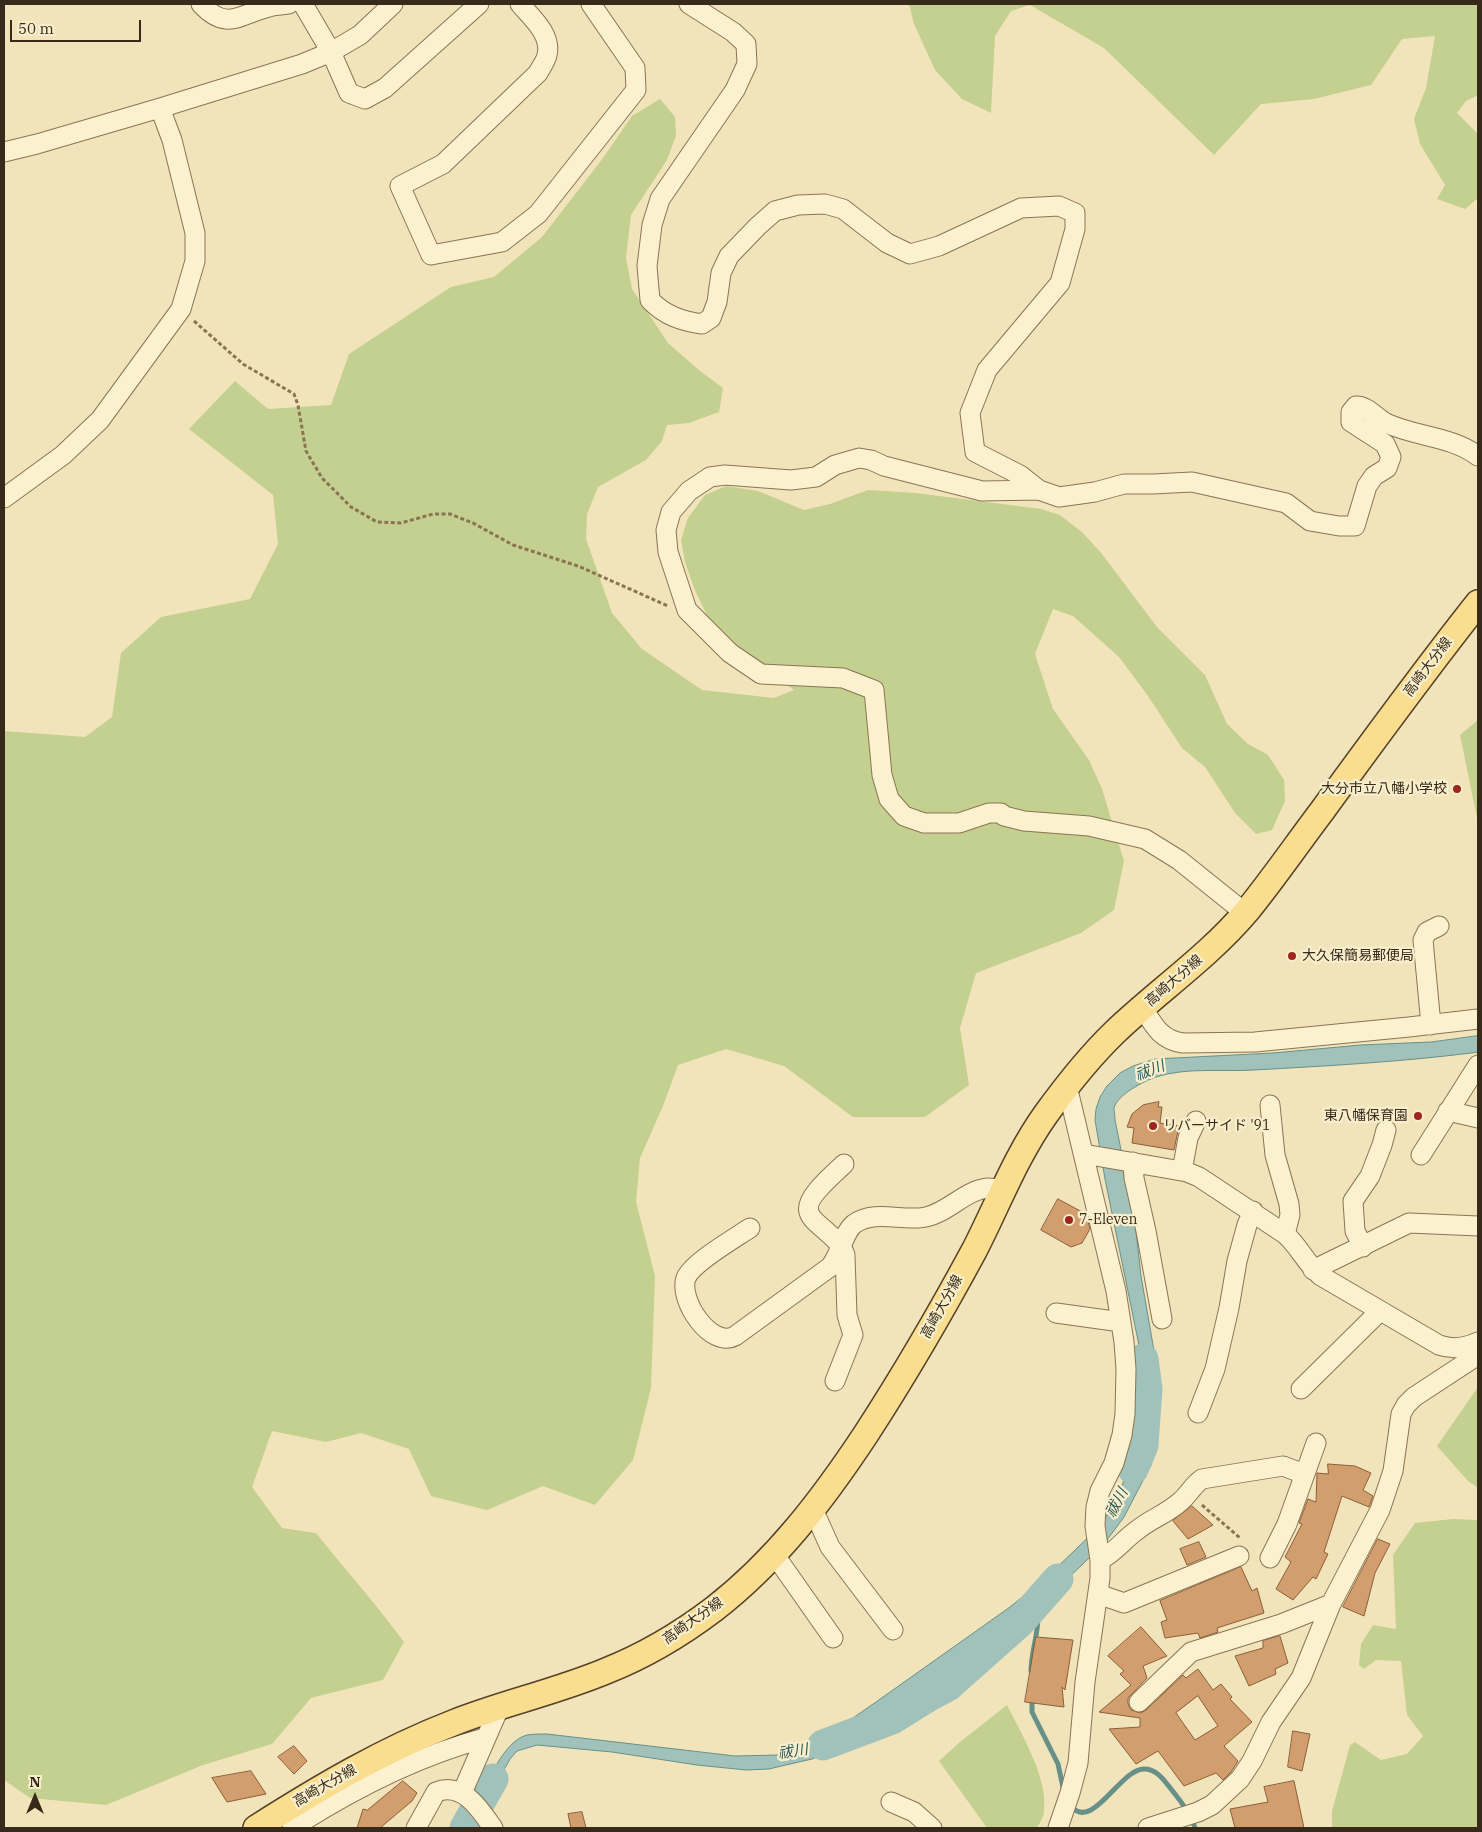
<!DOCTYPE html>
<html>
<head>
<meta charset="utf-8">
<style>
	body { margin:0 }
	#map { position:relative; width:1482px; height:1832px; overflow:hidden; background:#f1e4bb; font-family:"IBM Plex Serif",serif }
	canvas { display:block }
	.frame { position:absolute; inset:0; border:5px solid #372a1a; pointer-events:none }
	.north { position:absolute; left:10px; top:1772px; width:50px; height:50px; -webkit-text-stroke:4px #f8eecc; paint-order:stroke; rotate:0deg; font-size:14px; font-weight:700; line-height:20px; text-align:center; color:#372a1a }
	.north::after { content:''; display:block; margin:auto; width:18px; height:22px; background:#372a1a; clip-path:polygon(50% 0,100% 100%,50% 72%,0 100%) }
	.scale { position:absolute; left:10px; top:20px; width:131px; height:22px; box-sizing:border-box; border:2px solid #372a1a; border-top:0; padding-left:6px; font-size:15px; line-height:18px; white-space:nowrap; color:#372a1a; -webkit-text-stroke:4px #f8eecc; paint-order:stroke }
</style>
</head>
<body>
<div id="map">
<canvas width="1482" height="1832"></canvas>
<div class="frame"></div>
<div class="north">N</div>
<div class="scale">50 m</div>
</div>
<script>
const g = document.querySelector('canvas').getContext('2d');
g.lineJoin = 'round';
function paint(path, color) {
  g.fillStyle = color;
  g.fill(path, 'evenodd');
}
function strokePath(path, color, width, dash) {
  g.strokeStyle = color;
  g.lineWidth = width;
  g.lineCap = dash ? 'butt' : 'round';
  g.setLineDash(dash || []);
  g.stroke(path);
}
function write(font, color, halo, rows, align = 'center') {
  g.font = font + ' "IBM Plex Serif","Noto Sans JP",serif';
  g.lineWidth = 4.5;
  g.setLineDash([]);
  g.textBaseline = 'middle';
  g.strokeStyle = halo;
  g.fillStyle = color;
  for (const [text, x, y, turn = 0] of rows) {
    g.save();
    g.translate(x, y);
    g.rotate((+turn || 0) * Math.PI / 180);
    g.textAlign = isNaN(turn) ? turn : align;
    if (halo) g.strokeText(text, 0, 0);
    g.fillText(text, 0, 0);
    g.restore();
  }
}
paint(new Path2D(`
	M909 4H1478V95L1466 101 1457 113 1478 134V198L1465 209 1437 199 1445 185 1420 144 1414 119 1426 88 1435 36 1402 39 1371 85 1314 99 1261 104 1214 155 1104 48 1030 5 1011 11 995 36 991 113 962 99 935 70 914 24Z
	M660 99 675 117 676 136 667 160 631 215 626 258 632 289 668 343 700 371 723 388 719 412 689 423 667 425 662 441 646 460 598 487 587 514 586 539 612 613 642 649 702 690 774 698 794 690 729 642 708 618 694 588 685 562 681 540 688 518 705 495 726 486 758 491 804 510 830 504 868 490 916 493 1041 509 1060 515 1083 533 1102 554 1157 627 1205 675 1227 724 1248 744 1268 755 1284 780 1285 801 1272 830 1256 834 1235 813 1205 767 1182 748 1148 696 1119 657 1073 616 1053 609 1035 654 1053 709 1089 760 1102 789 1124 861 1114 910 1081 933 976 973 960 1028 969 1085 925 1117H853L784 1066 726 1049 678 1065 663 1106 640 1158 636 1202 655 1276 651 1388 633 1460 595 1505 543 1486 487 1510 431 1496 409 1449 361 1433 326 1442 272 1431 252 1487 282 1528 316 1533C345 1569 376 1604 404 1642L383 1680 311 1698 272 1744 203 1765 106 1805 30 1798 4 1780V731L85 737 112 717 121 653 161 617 250 599 278 544 273 495 189 429 235 381 268 409 331 405 349 354 451 287 494 277 542 237 603 158 632 116Z
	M1478 720V823L1460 735Z
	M1478 1387V1488L1468 1481 1437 1446Z
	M1453 1519 1478 1520V1828H1332V1811L1350 1745 1355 1742 1381 1760 1407 1754 1423 1736 1407 1715 1401 1661 1376 1660 1364 1669 1359 1665 1361 1644 1373 1625 1396 1629 1393 1555 1415 1523Z
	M1007 1705C1021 1733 1048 1778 1044 1810 1044 1816 1040 1823 1037 1828H987L939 1761 960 1742Z`), '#c4d08f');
const water = new Path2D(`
	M1478 1036V1052L1471 1053C1399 1062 1327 1066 1254 1070 1223 1072 1187 1067 1156 1077 1144 1081 1117 1095 1114 1108 1114 1111 1115 1116 1115 1120L1134 1214 1141 1276 1161 1391 1156 1392 1157 1437 1156 1449 1151 1465 1124 1517 1104 1544 1046 1599 1004 1631 919 1693 831 1751 812 1759 790 1764 769 1769 746 1770 697 1765 612 1752 537 1745 517 1751 510 1759 484 1805 478 1799C489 1780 504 1741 527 1735 533 1734 541 1734 547 1734L735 1756 778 1755 810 1745 831 1733 876 1702 1010 1607 1048 1576 1102 1524 1119 1493 1142 1433 1148 1422 1142 1360 1105 1179 1095 1120 1096 1109 1100 1097 1107 1086 1120 1073 1133 1066 1155 1059 1273 1053 1361 1045 1431 1042Z`);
paint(water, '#a0c2ba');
strokePath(water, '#679088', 1);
strokePath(new Path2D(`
	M1031 1671C1031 1648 1042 1627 1036 1604
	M1032 1697V1712L1058 1764 1064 1792
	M1071 1806C1092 1832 1119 1771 1143 1769 1156 1768 1164 1780 1171 1789 1180 1800 1191 1814 1195 1828`), '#679088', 5);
strokePath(new Path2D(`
	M1133 1469 1143 1445 1147 1389 1143 1359
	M823 1745 892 1719 929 1696 948 1686 1020 1622 1058 1579
	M465 1828 493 1779`), '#a0c2ba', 31);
const building = new Path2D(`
	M1159 1102 1158 1107H1162L1160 1123 1179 1126 1174 1150 1132 1143 1134 1128 1127 1127 1132 1114 1143 1105Z
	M1058 1199 1086 1214 1090 1229 1082 1243 1071 1247 1041 1230Z
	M1328 1464 1355 1466 1371 1473 1363 1490 1373 1496 1369 1507 1342 1496 1324 1552 1328 1554 1316 1579 1313 1577 1293 1600 1276 1589 1291 1562 1285 1557 1302 1524 1299 1523 1308 1499 1316 1502 1317 1473 1328 1474Z
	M1192 1506 1213 1525 1188 1539 1173 1521Z
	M1378 1539 1390 1544 1375 1573 1364 1616 1343 1607Z
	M1199 1542 1206 1557 1187 1565 1180 1549Z
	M1241 1567 1252 1591 1257 1588 1264 1613 1217 1628 1218 1632 1200 1638 1198 1633 1165 1638 1161 1622 1167 1620 1160 1601Z
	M1141 1627 1167 1656 1143 1666 1147 1678 1128 1698V1704L1131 1710 1141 1713 1146 1710 1183 1675 1186 1678 1198 1669 1213 1690 1221 1684 1232 1697 1230 1699 1252 1722 1224 1746 1238 1761 1231 1772 1223 1780 1216 1773 1184 1786 1158 1751 1136 1764 1109 1729 1140 1727V1718L1099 1712 1131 1685 1120 1674 1124 1671 1108 1656ZM1198 1696 1218 1726 1195 1740 1176 1713Z
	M1280 1636 1288 1663 1275 1669 1276 1674 1249 1686 1235 1656 1263 1648V1641Z
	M1036 1637 1073 1640 1065 1690 1062 1687 1064 1707 1025 1702Z
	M1293 1731 1310 1734 1302 1771 1288 1767Z
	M294 1746 307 1761 294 1774 278 1757Z
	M251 1771 266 1794 227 1802 212 1778Z
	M403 1781 417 1793 412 1801 380 1828H357L363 1809 367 1810Z
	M1294 1781 1304 1828H1235L1230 1809 1268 1802 1264 1787Z
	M582 1812 586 1828H571L568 1814Z`);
paint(building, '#d39e6e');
strokePath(building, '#8b5e38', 1);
const minor = new Path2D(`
	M201 4C227 32 240 14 269 7 276 5 283 5 289 4
	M303 4 331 52 349 93 365 99 385 88 479 4
	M520 4C532 18 552 35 547 55 546 61 541 67 538 73L443 164 400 186 431 255 502 242 538 214 636 90 635 68 591 4
	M689 4 733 32 746 44 747 64 735 90 660 199 652 225 647 266 650 300C664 315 681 321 702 324L711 318 717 302 721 273 729 256 758 226 775 211 798 205 825 204 843 209 887 243 910 254 939 246 1021 208 1059 206 1075 213V229L1060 283 987 370 970 413 975 452 1020 475 1039 490 1059 497 1095 492 1124 484H1153L1192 482 1286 503 1310 521 1339 526H1355L1367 486 1374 476 1387 468 1391 457 1385 444 1351 422V412L1356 406C1368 406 1376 418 1386 423 1416 437 1451 436 1478 456
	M4 152 37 144 160 108 302 64 331 52 360 35 393 4
	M1039 490 982 491 884 466 871 460 859 458 835 465 816 477 791 480 725 475 710 477 689 491 671 512 666 530 668 552 687 610 730 653 761 674 843 678 874 690 882 775 889 799 904 816 924 823H959L989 813H1001L1004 816 1024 821 1089 826 1145 839 1179 860 1245 913
	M4 498 63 455 100 420 181 309 195 261V233L172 140 160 108
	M1143 1008C1154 1026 1161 1040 1183 1043L1255 1042 1409 1027 1478 1019
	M1431 1025 1423 940 1427 932 1439 926
	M1270 1105 1275 1155 1289 1204 1290 1215 1285 1234
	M1448 1111 1478 1118
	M1084 1154 1187 1172 1199 1177 1285 1234C1299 1246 1306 1264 1321 1276L1439 1345C1453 1350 1465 1348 1478 1342
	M1421 1155 1478 1065
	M1133 1162 1134 1178 1146 1231 1162 1319
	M1182 1171 1188 1138 1196 1121
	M750 1228C735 1238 692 1263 686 1278 678 1300 711 1349 735 1336L830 1267C841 1254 843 1233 854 1224 875 1209 903 1222 926 1217 949 1212 965 1190 988 1188 993 1188 999 1189 1004 1189
	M1363 1247 1355 1231 1353 1201 1370 1176 1382 1145 1386 1130
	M1313 1270 1409 1223 1478 1226
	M1056 1313 1121 1322
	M835 1381 853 1335 847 1315 845 1255C842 1245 835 1239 827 1232 821 1226 811 1220 809 1212 804 1198 835 1173 844 1164
	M1301 1389 1380 1311
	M1198 1413 1215 1369 1229 1308 1237 1261 1247 1225 1253 1211
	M813 1509 830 1547 893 1630
	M774 1554 833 1638
	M1270 1558 1287 1524 1316 1443
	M1100 1560C1117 1551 1122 1541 1136 1531 1150 1519 1167 1514 1181 1501 1189 1494 1193 1485 1202 1479L1283 1466 1304 1474
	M1098 1594 1124 1603 1239 1556
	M1139 1702 1191 1652 1281 1624 1331 1604
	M462 1793 500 1706
	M891 1802 914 1812 932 1828
	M292 1828C351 1790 417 1756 485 1738
	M416 1828 436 1792C462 1781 480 1809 493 1828
	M1058 1828 1070 1793 1078 1763 1085 1682 1100 1578V1560L1095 1526 1096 1507 1100 1491 1114 1463 1122 1435 1125 1414 1126 1369 1124 1342 1116 1291 1067 1086
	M1148 1828 1198 1812 1212 1805 1240 1779 1252 1761 1271 1722 1301 1678 1331 1604 1380 1510 1393 1471 1401 1414 1406 1405 1414 1397 1478 1355`);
const major = new Path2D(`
	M256 1828C319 1788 383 1750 453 1723 503 1703 556 1692 606 1671 644 1656 681 1634 714 1609 776 1561 823 1499 866 1434 905 1374 941 1312 975 1249 998 1204 1016 1156 1046 1114 1067 1085 1089 1057 1115 1032 1158 991 1208 957 1247 911 1273 879 1297 844 1322 811 1373 741 1424 671 1478 603`);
strokePath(minor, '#8a7454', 21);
strokePath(major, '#564129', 28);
strokePath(new Path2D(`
	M194 321 243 364 294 394 298 405 306 451 322 478 351 507 377 522 401 523 433 514H450L473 523 513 545 578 566 668 606
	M1202 1505 1240 1538`), '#8a7454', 3, [4, 2.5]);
strokePath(minor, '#fbf1cf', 19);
strokePath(major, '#f9de8f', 25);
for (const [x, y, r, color] of [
	[1457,789,5,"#9d261f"],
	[1292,956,5,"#9d261f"],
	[1418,1116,5,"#9d261f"],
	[1153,1126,5,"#9d261f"],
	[1069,1220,5,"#9d261f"]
]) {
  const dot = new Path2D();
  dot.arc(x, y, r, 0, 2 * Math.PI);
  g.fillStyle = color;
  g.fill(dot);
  strokePath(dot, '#f8eecc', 2);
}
write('14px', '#372a1a', '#f8eecc', [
	["高崎大分線",1428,667,-53],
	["高崎大分線",1174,981,-41],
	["高崎大分線",942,1307,-61],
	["高崎大分線",693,1621,-35],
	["高崎大分線",325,1786,-30]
]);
write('14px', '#372a1a', '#f8eecc', [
	["大分市立八幡小学校",1447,789,"right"],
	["大久保簡易郵便局",1302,956],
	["東八幡保育園",1408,1116,"right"],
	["リバーサイド '91",1163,1126],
	["7-Eleven",1079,1220]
], 'left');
write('italic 15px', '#285959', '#f8eecc', [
	["祓川",1150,1071,-21],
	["祓川",1117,1503,-62],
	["祓川",793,1752,-9]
]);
</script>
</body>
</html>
